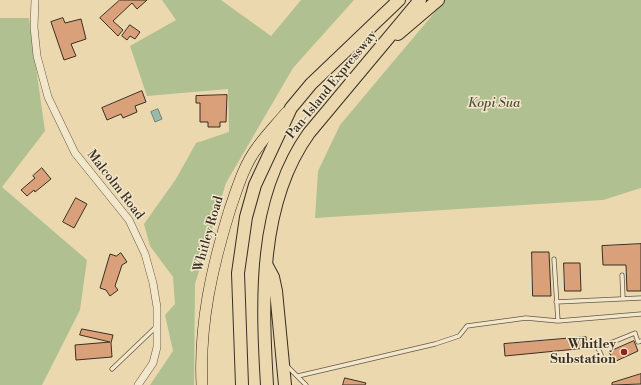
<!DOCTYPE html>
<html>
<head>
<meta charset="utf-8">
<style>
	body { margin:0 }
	canvas { display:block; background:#ebd8af }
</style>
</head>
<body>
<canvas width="641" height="385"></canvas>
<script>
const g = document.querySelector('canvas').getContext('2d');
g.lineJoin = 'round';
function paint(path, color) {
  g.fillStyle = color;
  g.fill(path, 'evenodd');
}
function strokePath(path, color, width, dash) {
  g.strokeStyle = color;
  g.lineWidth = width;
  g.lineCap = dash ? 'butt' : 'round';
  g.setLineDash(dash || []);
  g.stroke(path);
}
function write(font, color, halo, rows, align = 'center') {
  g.font = font + ' "Libre Bodoni",serif';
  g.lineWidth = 3;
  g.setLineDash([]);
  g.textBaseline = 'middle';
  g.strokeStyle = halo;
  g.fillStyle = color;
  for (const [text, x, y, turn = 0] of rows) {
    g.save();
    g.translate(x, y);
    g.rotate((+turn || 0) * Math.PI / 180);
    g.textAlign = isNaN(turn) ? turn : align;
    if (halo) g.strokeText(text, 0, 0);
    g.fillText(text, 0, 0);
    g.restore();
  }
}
paint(new Path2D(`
	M162 0H221L271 36 301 0H354L293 68 226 183 195 284 194 385H150L173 351 165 315 175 304 173 277 150 246 144 224 176 179 196 143 229 132 228 89 147 96 130 46 176 20Z
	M445 0H641V188L603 200 315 218 318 171 340 125Z
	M0 18H29L45 131 2 187 87 260 80 310 42 385H0Z`), '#b1c090');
const water = new Path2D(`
	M158 109 162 119 155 122 151 112Z`);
paint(water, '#98baac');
strokePath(water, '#728275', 1);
const building = new Path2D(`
	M120 0H147L137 9 132 3 113 21 123 30 118 36 100 18Z
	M63 18 65 23 81 19 86 39 71 44 76 56 64 60 51 22Z
	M130 25 140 32 135 39 130 36 127 40 122 36Z
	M142 91 146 102 135 106 137 112 123 118 121 114 107 120 102 108Z
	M227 95 226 122H220V127H208V122H200V103H196V96Z
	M42 168 51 179 35 192 34 190 27 196 21 190 35 178 33 176Z
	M76 198 87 204 74 228 63 222Z
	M641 244V291H627L626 265H603L602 246Z
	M532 252H549L551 296H533Z
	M121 253 127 262 122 265 115 286 118 290 110 296 106 290 100 288 110 254 116 256Z
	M564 263H580L581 291H565Z
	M82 329 113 335 111 343 112 357 76 360 75 345 110 342 80 335Z
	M586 337 587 348 505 356 504 344Z
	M634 341 638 351 614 362 609 352Z
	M641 374V384L612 385V383Z
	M345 378 366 383 365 385H343Z`);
paint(building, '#daa07a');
strokePath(building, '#392f23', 1);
const lane = new Path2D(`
	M554 259 558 321
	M622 275 623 299
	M556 302 641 298
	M596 359 602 357 598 348 635 333 638 342 641 341
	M287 366 306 385
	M112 369 156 327
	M298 376 435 344 459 336 467 326 526 318 558 321 641 314`);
const street = new Path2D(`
	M35 0 34 27 37 56 48 97 75 153 129 220 145 254 153 283 157 307V347L153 363 138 385`);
const primary = new Path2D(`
	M202 385C199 324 212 267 230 209 237 189 244 165 257 148 266 135 277 124 286 113`);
const highway = new Path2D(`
	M398 34 438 0
	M266 264 273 277 276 291 285 385
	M242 385 238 273 246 217 255 185 291 108 311 84 399 0
	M267 385C262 301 258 204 309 133L420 0`);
strokePath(lane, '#665946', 5);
strokePath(street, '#665946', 8);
strokePath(primary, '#392f23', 12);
strokePath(highway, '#392f23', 14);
strokePath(lane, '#f2e6cb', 3.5);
strokePath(street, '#f2e6cb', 7);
strokePath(primary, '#ebd8af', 11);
strokePath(highway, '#ebd8af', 12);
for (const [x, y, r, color] of [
	[624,352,4,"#8f2418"]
]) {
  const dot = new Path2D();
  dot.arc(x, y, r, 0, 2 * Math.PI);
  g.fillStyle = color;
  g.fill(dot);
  strokePath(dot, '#f2e6cb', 1.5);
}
write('13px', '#392f23', '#f2e6cb', [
	["Pan-Island Expressway",332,85,-51],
	["Malcolm Road",115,185,52],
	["Whitley Road",209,234,-74]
]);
write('italic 13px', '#514c39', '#f2e6cb', [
	["Kopi Sua",494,104]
]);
write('bold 13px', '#392f23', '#f2e6cb', [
	["Whitley",616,345],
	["Substation",616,360]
], 'right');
</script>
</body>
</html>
